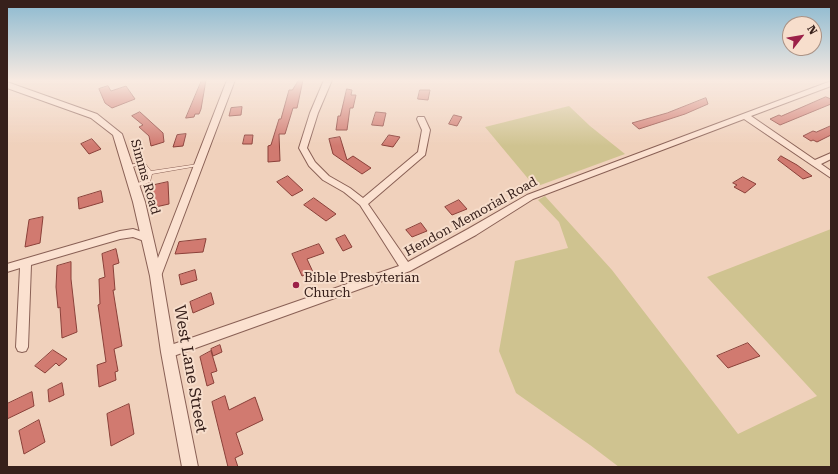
<!DOCTYPE html>
<html>
<head>
<meta charset="utf-8">
<style>
	body { margin:0 }
	#map { position:relative; width:838px; height:474px; overflow:hidden; background:#f0d1bc; font-family:"Roboto Serif",serif }
	canvas { display:block }
	.frame { position:absolute; inset:0; border:8px solid #37201b; pointer-events:none }
	.north { position:absolute; left:782px; top:16px; width:40px; height:40px; box-sizing:border-box; background:#f7decc; border:1px solid #aa9285; border-radius:50%; rotate:59deg; font-size:11px; font-weight:700; line-height:16px; text-align:center; color:#37201b }
	.north::after { content:''; display:block; margin:auto; width:14px; height:18px; background:#9c2148; clip-path:polygon(50% 0,100% 100%,50% 72%,0 100%) }
</style>
</head>
<body>
<div id="map">
<canvas width="838" height="474"></canvas>
<div class="frame"></div>
<div class="north">N</div>
</div>
<script>
const g = document.querySelector('canvas').getContext('2d');
g.lineJoin = 'round';
function paint(path, color) {
  g.fillStyle = color;
  g.fill(path, 'evenodd');
}
function strokePath(path, color, width, dash) {
  g.strokeStyle = color;
  g.lineWidth = width;
  g.lineCap = dash ? 'butt' : 'round';
  g.setLineDash(dash || []);
  g.stroke(path);
}
function write(font, color, halo, rows, align = 'center') {
  g.font = font + ' "Roboto Serif",serif';
  g.lineWidth = 4;
  g.setLineDash([]);
  g.textBaseline = 'middle';
  g.strokeStyle = halo;
  g.fillStyle = color;
  for (const [text, x, y, turn = 0] of rows) {
    g.save();
    g.translate(x, y);
    g.rotate((+turn || 0) * Math.PI / 180);
    g.textAlign = isNaN(turn) ? turn : align;
    if (halo) g.strokeText(text, 0, 0);
    g.fillText(text, 0, 0);
    g.restore();
  }
}
paint(new Path2D(`
	M569 106 590 126 625 154 535 187 485 127Z
	M545 196 612 270 738 434 817 396 707 277 831 229V467H619L590 445 516 393 499 351 515 261 568 248 559 222 538 200Z`), '#cfc390');
const building = new Path2D(`
	M202 80H206L201 109 199 114H195L194 117 186 118Z
	M299 80H303L297 108H293L285 134H279L280 161 268 162V146L271 145 279 119H281L289 90H292Z
	M108 86 111 91 126 86 135 99 112 108 105 103 99 89Z
	M347 89 352 90 351 95H356L353 108H350L347 130H336L338 116H340Z
	M420 90H430L428 100 418 99Z
	M826 97 831 99V104L780 125 770 119 779 115 781 116Z
	M706 98 708 104 685 114 639 129 632 123 667 113Z
	M242 107 241 115 229 116 231 108Z
	M140 112 163 133 164 142 151 146 149 136 139 127 143 125 132 116Z
	M376 112 386 113 383 126 372 125Z
	M454 115 462 117 457 126 449 124Z
	M831 126V135L817 142 813 140 811 141 803 136 813 131 816 132Z
	M186 134 183 146 173 147 177 135Z
	M245 135H253L252 144H243Z
	M389 135 400 137 393 147 382 145Z
	M340 137 347 160 353 156 371 168 362 174 333 154 329 139Z
	M92 139 101 149 89 154 81 144Z
	M781 156 797 165 812 176 803 179 778 160Z
	M288 176 303 190 292 196 277 182Z
	M743 177 756 184 745 193 734 187 737 185 733 183Z
	M168 182 169 204 151 208 150 186Z
	M101 191 103 202 79 209 78 198Z
	M314 198 336 214 326 221 304 205Z
	M459 200 467 209 452 215 445 207Z
	M43 217 40 243 25 247 29 220Z
	M421 223 427 231 412 237 406 230Z
	M345 235 352 247 343 251 336 239Z
	M206 239 203 252 175 254 179 242Z
	M319 244 324 253 307 259 313 272 302 276 292 254Z
	M116 249 119 263 113 265 115 290H113L122 346 114 349 118 371 115 372 116 380 99 387 97 365 106 362 98 305 100 304 99 279 105 277 102 254Z
	M71 262V279L77 332 62 338 60 307 58 308 56 287 57 266Z
	M195 270 197 280 181 285 179 275Z
	M211 293 214 304 193 313 190 302Z
	M748 343 760 356 728 368 717 356Z
	M220 345 222 352 213 356 211 349Z
	M53 350 67 359 59 366 56 363 45 373 35 366Z
	M211 351 217 371 211 373 214 383 207 386 200 357Z
	M62 383 64 395 49 402 48 390Z
	M32 392 34 406 7 419V404Z
	M225 396 229 410 255 397 263 420 236 433 243 454 235 458 238 467H228L212 402Z
	M129 404 134 434 111 446 107 414Z
	M39 420 45 442 24 454 19 431Z`);
paint(building, '#d17a70');
strokePath(building, '#8a4039', 1);
const service = new Path2D(`
	M142 162H144L151 171 198 164 200 165 198 166 152 174 150 182 136 187H132V185L146 180 148 173 141 165 128 168 126 167V166Z`);
const minor = new Path2D(`
	M227 80H235L161 276 160 279 156 280 152 279 151 276Z
	M324 80H332L318 113 307 148 315 162 329 176 350 188 363 198 418 152 422 130 417 119 418 117H424L430 130 425 155 368 204 408 262 468 229 527 195 831 81V86L751 116 815 160 831 153V159L821 164 831 171V178L744 119 533 199 476 235 410 271 168 358 164 356 162 352 164 348 168 346 399 266 360 205 344 192 323 180 309 166 299 148 310 113Z
	M133 229 151 235 152 238 151 241 147 242 133 237 120 239 31 265 28 347 26 351 22 352 18 351 16 347 20 268 7 272V264L120 231Z`);
const tertiary = new Path2D(`
	M7 82 97 114 122 134 145 202 162 276 175 352 198 467H182L161 352 150 276 133 202 113 135 91 118 7 88Z`);
strokePath(service, '#896055', 1);
strokePath(minor, '#896055', 2);
strokePath(tertiary, '#896055', 2);
paint(service, '#fbe1d0');
paint(minor, '#fbe1d0');
paint(tertiary, '#fbe1d0');
const sky = g.createLinearGradient(0, 0, 0, 146);
sky.addColorStop(0, '#8bb9d0');
sky.addColorStop(0.55, '#f8eae1');
sky.addColorStop(1, '#f8eae100');
g.fillStyle = sky;
g.fillRect(0, 0, 838, 146);
for (const [x, y, r, color] of [
	[296,285,4,"#9c2148"]
]) {
  const dot = new Path2D();
  dot.arc(x, y, r, 0, 2 * Math.PI);
  g.fillStyle = color;
  g.fill(dot);
  strokePath(dot, '#f7decc', 1.5);
}
write('13px', '#37201b', '#f7decc', [
	["Simms Road",145,177,74],
	["Hendon Memorial Road",471,217,-29]
]);
write('13px', '#37201b', '#f7decc', [
	["Bible Presbyterian",304,278],
	["Church",304,293]
], 'left');
write('16px', '#37201b', '#f7decc', [
	["West Lane Street",190,369,80]
]);
</script>
</body>
</html>
